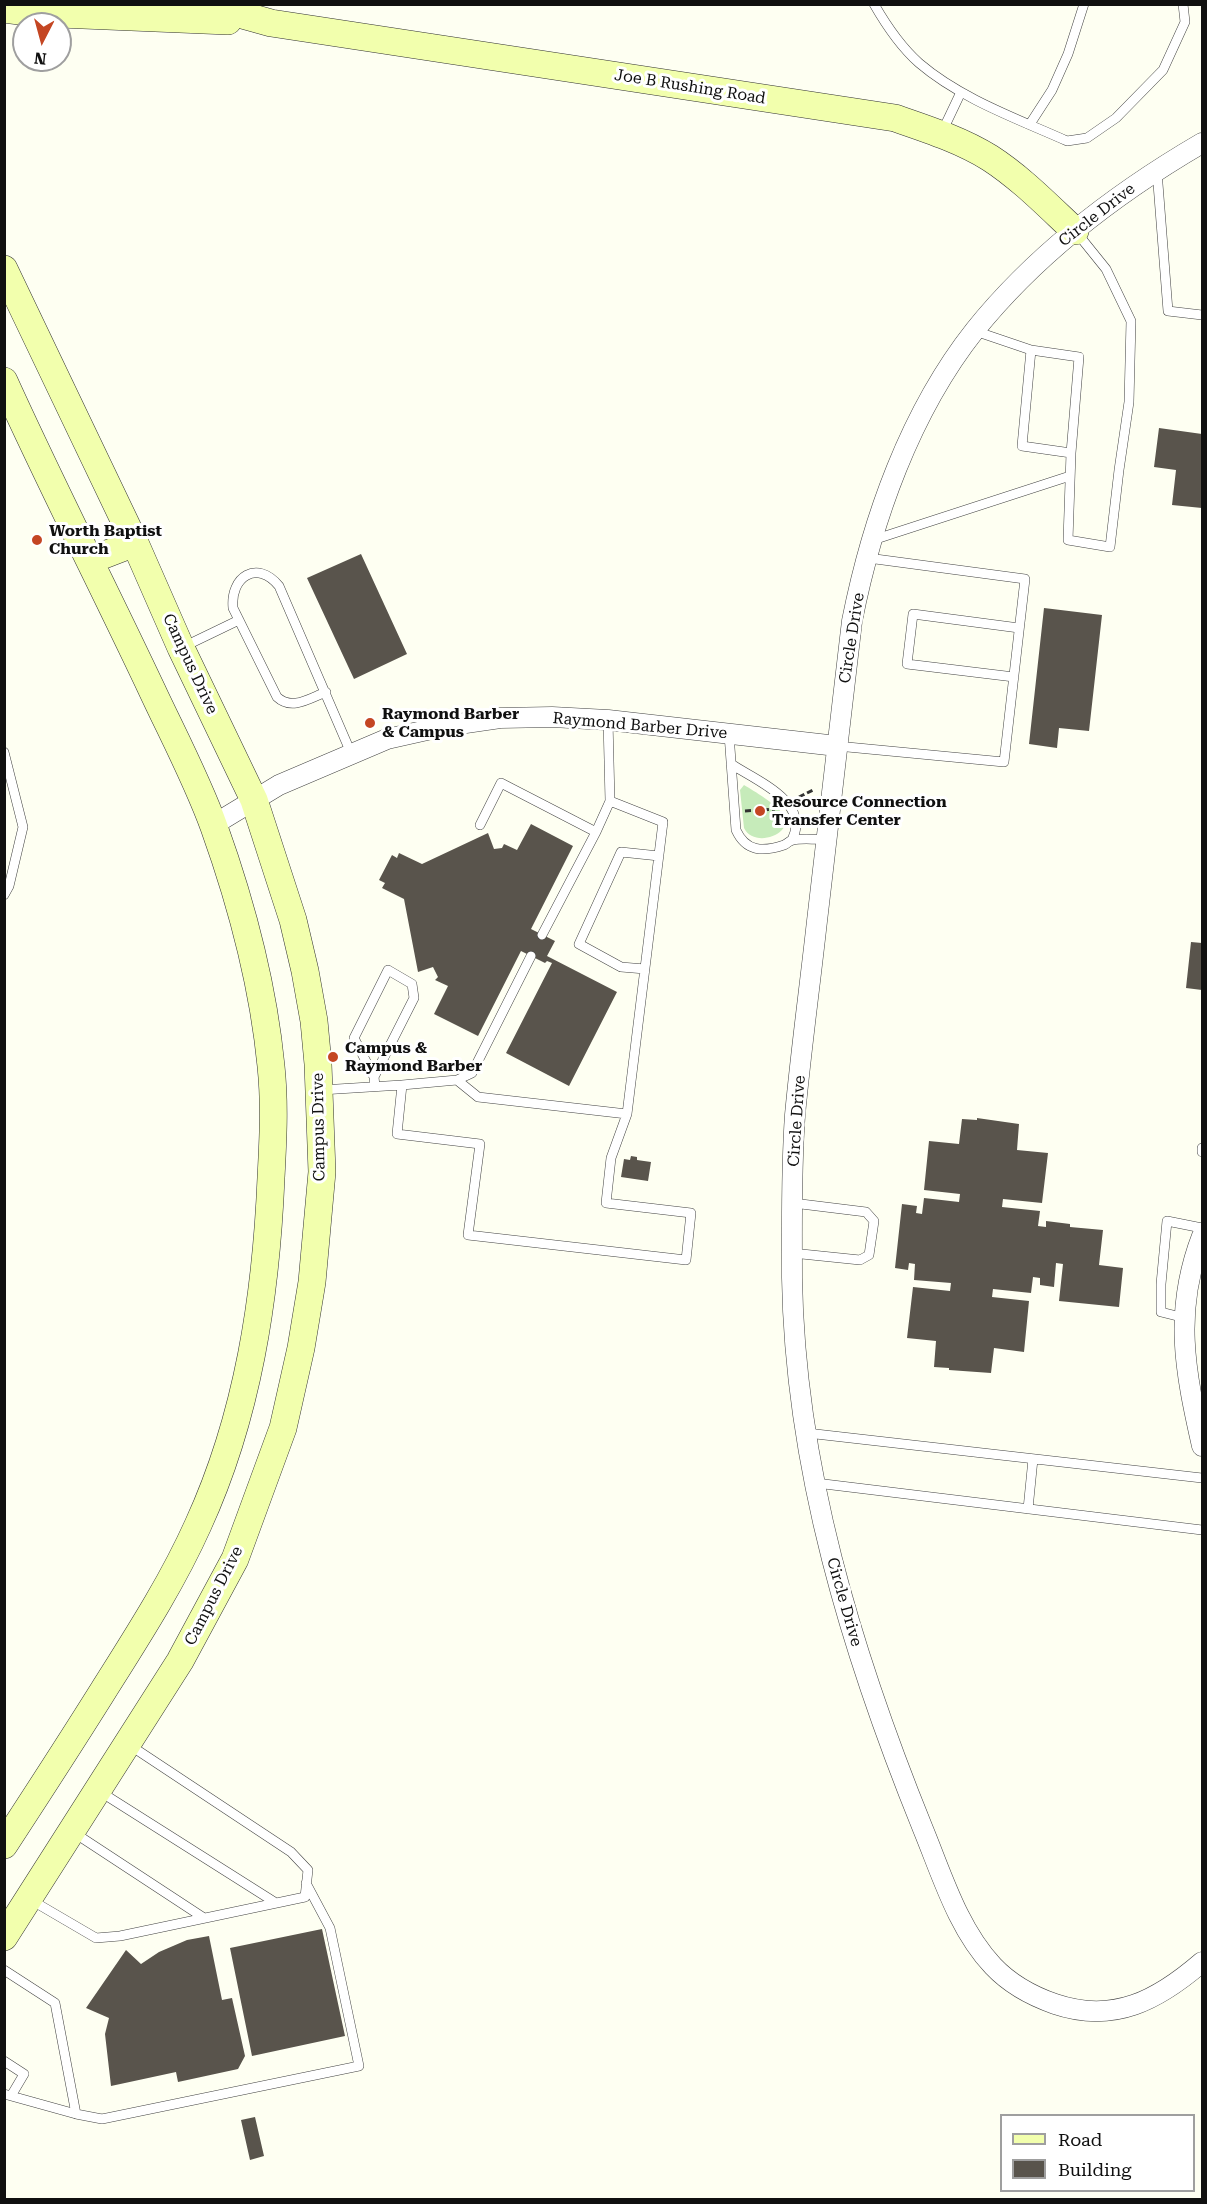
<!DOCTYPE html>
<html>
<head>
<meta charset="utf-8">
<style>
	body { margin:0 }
	#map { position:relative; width:1207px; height:2204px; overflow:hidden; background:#fefff2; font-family:"Roboto Serif",serif }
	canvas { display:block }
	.frame { position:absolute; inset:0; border:6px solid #101010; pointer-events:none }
	.legend { position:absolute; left:1000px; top:2114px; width:195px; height:78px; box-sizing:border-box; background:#fff; border:2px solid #9f9f9f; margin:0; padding:8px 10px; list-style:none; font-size:18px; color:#101010 }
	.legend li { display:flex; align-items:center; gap:12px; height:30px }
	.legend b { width:30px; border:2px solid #9f9f9f }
	.north { position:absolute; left:12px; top:12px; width:60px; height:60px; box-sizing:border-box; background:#fff; border:2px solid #9f9f9f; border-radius:50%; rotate:186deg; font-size:16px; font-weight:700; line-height:24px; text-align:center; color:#101010 }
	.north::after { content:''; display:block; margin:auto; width:21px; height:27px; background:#c44623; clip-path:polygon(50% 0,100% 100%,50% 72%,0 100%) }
</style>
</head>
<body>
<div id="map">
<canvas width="1207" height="2204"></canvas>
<div class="frame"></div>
<ul class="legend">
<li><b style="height:8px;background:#f2ffad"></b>Road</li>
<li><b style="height:16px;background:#59544c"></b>Building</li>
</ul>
<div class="north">N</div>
</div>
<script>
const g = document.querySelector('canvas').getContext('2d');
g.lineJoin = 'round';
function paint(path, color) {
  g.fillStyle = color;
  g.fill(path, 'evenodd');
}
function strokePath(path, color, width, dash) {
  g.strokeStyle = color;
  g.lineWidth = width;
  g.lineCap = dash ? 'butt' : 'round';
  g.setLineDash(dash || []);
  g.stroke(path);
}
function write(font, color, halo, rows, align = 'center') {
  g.font = font + ' "Roboto Serif",serif';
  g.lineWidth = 6;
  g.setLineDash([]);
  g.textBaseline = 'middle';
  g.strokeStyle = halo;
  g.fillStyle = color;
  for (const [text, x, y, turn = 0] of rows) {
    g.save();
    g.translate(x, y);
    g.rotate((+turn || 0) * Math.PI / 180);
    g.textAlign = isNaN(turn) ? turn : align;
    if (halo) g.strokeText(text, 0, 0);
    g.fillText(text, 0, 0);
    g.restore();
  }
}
paint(new Path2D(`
	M744 785C754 791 776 804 783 814 797 832 755 850 744 828L740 790Z`), '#c6ebba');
paint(new Path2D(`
	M1159 428 1202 434V508L1172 505 1176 470 1154 467Z
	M361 554 407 654 354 679 307 578Z
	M1044 608 1102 615 1089 731 1059 728 1057 748 1029 744Z
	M531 824 573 846 531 929 555 941 547 956 617 992 569 1086 506 1053 552 963 547 961 545 963 521 951 478 1036 434 1014 448 986 435 980 438 977 433 967 418 972 404 899 382 888 385 883 379 880 392 855 397 858 399 853 422 864 488 833 494 849 502 848 504 844 517 850Z
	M1191 942 1202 943V990L1186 988Z
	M977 1118 1019 1124 1017 1150 1048 1153 1042 1203 1003 1199 1002 1207 1040 1211 1038 1226 1046 1227V1221L1070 1224V1227L1103 1230 1099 1265 1123 1268 1119 1307 1059 1301 1063 1264 1056 1263 1054 1287 1040 1285V1278L1033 1277 1031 1293 993 1289 992 1297 1029 1301 1024 1352 994 1348 991 1373 949 1370V1368L934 1367 936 1341 907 1338 913 1287 950 1291 951 1283 914 1280 915 1264 909 1263 908 1270 895 1268 902 1204 917 1206 916 1213 922 1214 924 1198 959 1202 960 1194 924 1190 929 1141 959 1144 962 1119 977 1120Z
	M631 1156 637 1157V1160L651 1162 648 1181 621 1177 624 1159 630 1160Z
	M322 1929 345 2036 252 2056 230 1948Z
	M209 1936 222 2000 232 1998 245 2056 238 2069 178 2082 176 2072 111 2086 105 2034 109 2018 86 2008 126 1950 141 1964 159 1952 187 1940Z
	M255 2117 264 2156 250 2160 241 2120Z`), '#59544c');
const lane = new Path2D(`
	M874 4C886 25 901 47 919 63 961 99 1018 119 1067 141L1087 138 1116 118 1163 70 1185 22 1183 4
	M1030 124 1052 90 1068 54 1084 4
	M942 132 961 92
	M1157 171 1168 311 1202 315
	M975 331 1031 350 1022 446 1071 453 1068 540 1110 547 1119 470 1129 402 1131 321 1106 269 1077 233
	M1031 350 1079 357 1071 453
	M873 540 1070 476
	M183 647 239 620
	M1014 677 907 664 913 614 1019 628
	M326 692C310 698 292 711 277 697L233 608C230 577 257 559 279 586L351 753
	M729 734 736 830C746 852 763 852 784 845 789 843 788 841 793 840 803 838 816 840 826 839
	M837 746 1004 762 1025 579 868 558
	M4 752 23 827 9 886 4 895
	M731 764C757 781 811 802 792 840
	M480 825 501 783 596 832 610 801 608 720
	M542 935 596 832
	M645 969 621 967 579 944 621 852 659 856
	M374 1077 354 1038 388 970 412 984 414 998 374 1077 375 1086
	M457 1080 472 1073 531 956
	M402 1085 457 1080 478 1097 627 1114
	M321 1090 402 1085 397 1134 480 1144 468 1235 686 1260 691 1213 606 1203 611 1158 627 1114 663 822 610 801
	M1202 1148V1152
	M792 1253 860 1260 869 1255 874 1221 866 1212 793 1203
	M1185 1318 1161 1312V1284L1167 1221 1202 1228
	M807 1433 1202 1478
	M816 1483 1202 1530
	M1028 1509 1033 1459
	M99 1791 276 1903
	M73 1832 204 1918
	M31 1900 96 1938 120 1936 305 1897 308 1870 291 1852 128 1744
	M4 1970 55 2003 76 2114
	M4 2061 24 2074 11 2096
	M4 2094 76 2114 102 2119 359 2066 330 1928 306 1883`);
const street = new Path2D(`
	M1202 143C1118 192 1037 253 975 330 910 412 872 520 852 621 840 721 829 821 817 921 810 985 801 1050 795 1115 791 1169 792 1224 792 1278 795 1468 852 1654 923 1829 942 1875 958 1929 993 1966 1010 1984 1032 1996 1055 2004 1114 2024 1158 2000 1202 1962
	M213 825 279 785 387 739 445 726 500 718 552 717 608 720 837 746
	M1202 1236C1173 1311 1185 1371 1202 1446`);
const secondary = new Path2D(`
	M203 4 271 23 895 118C927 129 961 140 990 158 1021 178 1048 206 1075 231
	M4 9 35 13 228 21
	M4 269 135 543 181 648 254 800 293 920 305 971 314 1021 318 1064 322 1172 312 1282 301 1348 283 1428 235 1559 180 1661 4 1937
	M4 381C51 485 103 586 152 690 173 735 197 780 214 827 242 905 263 984 271 1066 275 1104 273 1140 271 1178 266 1297 248 1416 198 1525 172 1583 137 1637 103 1691 71 1742 38 1793 4 1845
	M91 560 135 543`);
strokePath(lane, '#434343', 10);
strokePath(street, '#434343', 21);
strokePath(secondary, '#323232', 28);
strokePath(new Path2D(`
	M799 797 815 789
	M745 811 775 809`), '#323232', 3, [6, 3]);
strokePath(lane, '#fff', 9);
strokePath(street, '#fff', 20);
strokePath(secondary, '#f2ffad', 27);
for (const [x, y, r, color] of [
	[37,540,6,"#c44623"],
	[370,723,6,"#c44623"],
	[760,811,6,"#c44623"],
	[333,1057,6,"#c44623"]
]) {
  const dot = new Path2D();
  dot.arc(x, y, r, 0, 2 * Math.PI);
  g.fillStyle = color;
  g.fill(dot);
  strokePath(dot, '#fff', 2);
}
write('16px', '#101010', '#fff', [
	["Joe B Rushing Road",690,87,9],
	["Circle Drive",1097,215,-38],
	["Circle Drive",852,638,-81],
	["Campus Drive",190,664,65],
	["Raymond Barber Drive",640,726,5],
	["Circle Drive",797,1121,-86],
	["Campus Drive",319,1127,-91],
	["Campus Drive",214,1596,-63],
	["Circle Drive",844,1602,74]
]);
write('bold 16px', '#101010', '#fff', [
	["Worth Baptist",49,531],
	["Church",49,549],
	["Raymond Barber",382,714],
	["& Campus",382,732],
	["Resource Connection",772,802],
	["Transfer Center",772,820],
	["Campus &",345,1048],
	["Raymond Barber",345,1066]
], 'left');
</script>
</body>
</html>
